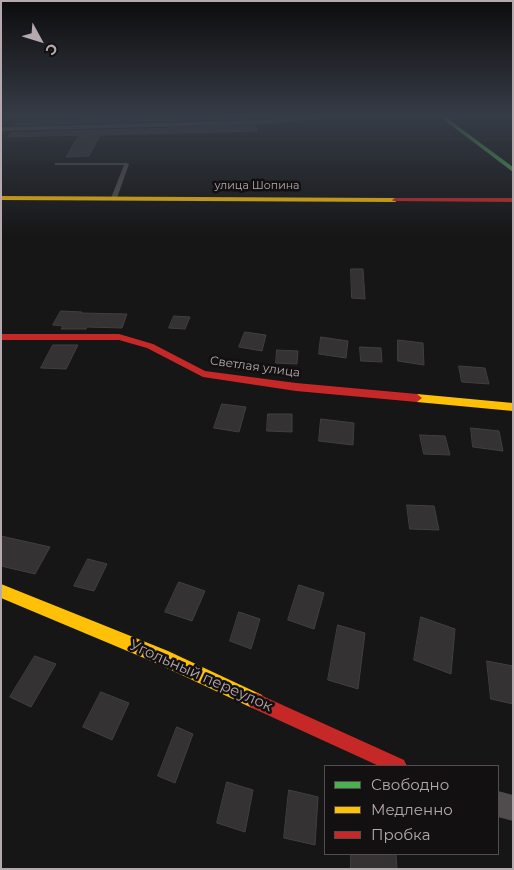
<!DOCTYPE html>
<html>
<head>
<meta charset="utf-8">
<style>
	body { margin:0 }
	#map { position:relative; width:514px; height:870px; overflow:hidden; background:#161616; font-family:Montserrat,sans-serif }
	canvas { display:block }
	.frame { position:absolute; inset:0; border:2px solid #b6a9ad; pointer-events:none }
	.legend { position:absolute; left:324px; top:765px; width:175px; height:90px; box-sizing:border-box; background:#121010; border:1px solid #544d4f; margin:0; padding:6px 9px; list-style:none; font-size:15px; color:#b6a9ad }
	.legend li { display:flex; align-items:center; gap:10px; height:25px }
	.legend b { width:25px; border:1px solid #544d4f }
	.north { position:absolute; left:15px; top:15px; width:50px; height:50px; -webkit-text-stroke:4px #121010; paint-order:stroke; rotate:129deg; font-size:14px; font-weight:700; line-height:20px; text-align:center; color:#b6a9ad }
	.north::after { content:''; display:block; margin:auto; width:18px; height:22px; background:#b6a9ad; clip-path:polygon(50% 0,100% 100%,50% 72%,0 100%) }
</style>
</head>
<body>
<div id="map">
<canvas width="514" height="870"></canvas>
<div class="frame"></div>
<ul class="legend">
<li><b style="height:6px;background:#4caf50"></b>Свободно</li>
<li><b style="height:6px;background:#ffc107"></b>Медленно</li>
<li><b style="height:6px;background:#c62828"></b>Пробка</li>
</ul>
<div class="north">С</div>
</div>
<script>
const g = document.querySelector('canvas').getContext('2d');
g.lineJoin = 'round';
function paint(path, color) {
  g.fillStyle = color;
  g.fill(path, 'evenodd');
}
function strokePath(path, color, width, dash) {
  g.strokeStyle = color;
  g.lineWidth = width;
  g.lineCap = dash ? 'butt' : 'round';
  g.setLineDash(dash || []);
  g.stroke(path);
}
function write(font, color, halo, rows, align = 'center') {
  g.font = font + ' Montserrat,sans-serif';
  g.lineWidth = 5;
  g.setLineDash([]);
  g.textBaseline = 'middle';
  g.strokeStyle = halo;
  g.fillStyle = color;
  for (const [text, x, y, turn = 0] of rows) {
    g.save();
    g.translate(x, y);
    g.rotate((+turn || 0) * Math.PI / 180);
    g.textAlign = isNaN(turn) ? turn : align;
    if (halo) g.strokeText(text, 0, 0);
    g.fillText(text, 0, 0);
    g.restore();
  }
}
const building = new Path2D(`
	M255 116V118L15 125 16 122 38 121Z
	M256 126 257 131 100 135 89 156 66 157 79 135 8 137 11 133Z
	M351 269H363L365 299 352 298Z
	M61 311 82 312 81 313 127 314 122 328 87 327 86 329H61L63 326 53 325Z
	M174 316 190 317 185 329 169 328Z
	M245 332 266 335 262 351 239 347Z
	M321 337 348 341 346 358 319 354Z
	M398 340 423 343 424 365 398 361Z
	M53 345H78L66 369 41 368Z
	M360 347 381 348 382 362 361 361Z
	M277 350 298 351 297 364 276 363Z
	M459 366 485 368 489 384 462 382Z
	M222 404 246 407 239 432 214 428Z
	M268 414H292V432L267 431Z
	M321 419 354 423 353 445 319 441Z
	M471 428 499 431 503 451 473 447Z
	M420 435 445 436 450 455 424 454Z
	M407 505 434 506 439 530 410 529Z
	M1 536 50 547 35 574 1 566Z
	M88 559 107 564 94 591 74 586Z
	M179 582 205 591 192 621 165 612Z
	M299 585 324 593 314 629 288 620Z
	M239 612 260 619 251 649 230 641Z
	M421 617 455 629 451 674 414 660Z
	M338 625 365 633 358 689 328 680Z
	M35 656 56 664 31 707 10 697Z
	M487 661 513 666V704L491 699Z
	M101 692 129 703 112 740 83 727Z
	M177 727 193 734 175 783 158 776Z
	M227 782 253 790 245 832 217 823Z
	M289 790 318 797 315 845 284 838Z
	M351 854H396L397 869H351Z`);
paint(building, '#343233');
strokePath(building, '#423f40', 1);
paint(new Path2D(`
	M57 163H127L129 164 117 198 114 200 111 198 124 165H55V163Z`), '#504c4d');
paint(new Path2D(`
	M304 116H325L321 118 267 124 1 131V127L267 120Z
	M498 791 513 795V821L498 817Z`), '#504c4d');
paint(new Path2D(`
	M439 116H444L513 167V172Z`), '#4caf50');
paint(new Path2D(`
	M1 196 395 198 398 200 395 202 1 200Z
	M417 394 513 403V411L417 402 412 398Z
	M1 584 168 651 262 695 264 701 262 707 256 709 250 707 156 663 1 598Z`), '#ffc107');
paint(new Path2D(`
	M395 198H513V202L393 201 392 200Z
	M1 334H119L153 344 205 371 296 383 417 394 422 398 417 402 296 391 203 377 147 348 119 340H1Z
	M256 693 404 760 407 766H379L250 707 248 701 250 695Z`), '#c62828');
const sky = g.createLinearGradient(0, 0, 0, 238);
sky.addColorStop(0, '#0c0c0c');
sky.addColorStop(0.49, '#363c47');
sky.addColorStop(1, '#363c4700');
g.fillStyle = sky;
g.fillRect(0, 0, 514, 238);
write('11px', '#b6a9ad', '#121010', [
	["улица Шопина",257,186]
]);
write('12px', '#b6a9ad', '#121010', [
	["Светлая улица",255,367,8]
]);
write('15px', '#b6a9ad', '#121010', [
	["Угольный переулок",201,676,24]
]);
</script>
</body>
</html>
